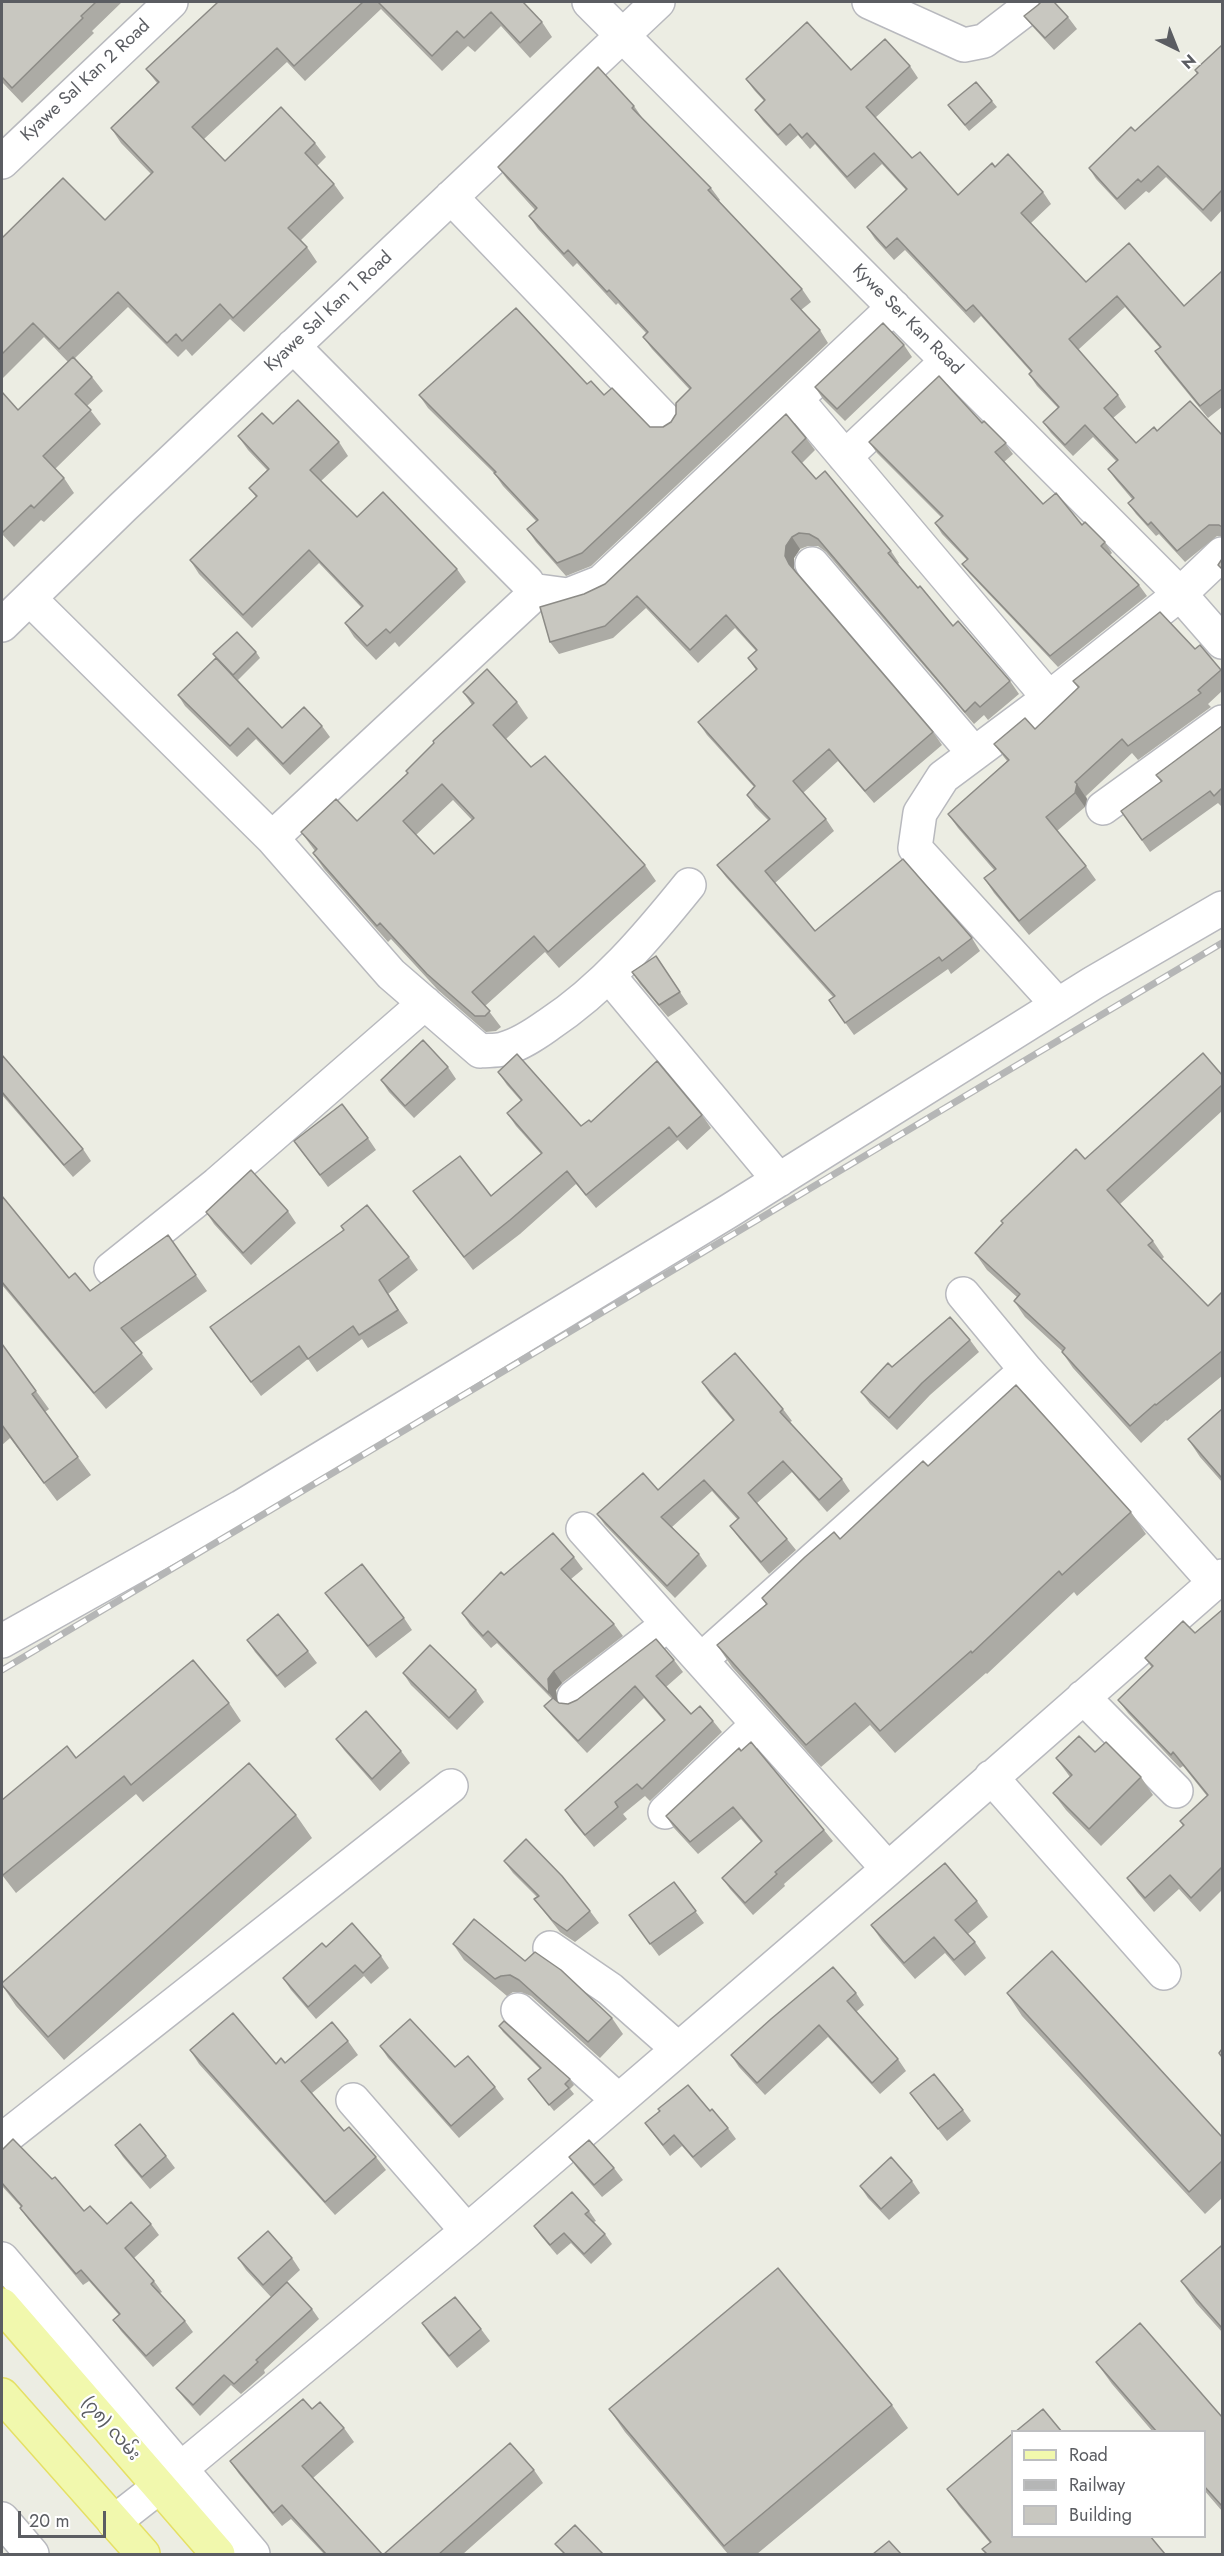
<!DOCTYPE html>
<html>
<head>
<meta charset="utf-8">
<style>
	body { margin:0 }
	#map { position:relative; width:1224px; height:2556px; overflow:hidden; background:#ecede3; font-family:Jost,sans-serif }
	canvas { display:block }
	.frame { position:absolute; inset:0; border:3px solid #5b5d62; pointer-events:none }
	.legend { position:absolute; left:1011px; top:2430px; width:195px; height:108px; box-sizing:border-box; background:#fff; border:2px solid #bdbec0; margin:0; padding:8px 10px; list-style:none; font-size:18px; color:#5b5d62 }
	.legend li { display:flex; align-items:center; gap:12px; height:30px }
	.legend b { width:30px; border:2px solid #bdbec0 }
	.north { position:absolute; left:1146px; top:18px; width:60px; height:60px; -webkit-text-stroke:4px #fff; paint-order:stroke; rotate:137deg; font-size:16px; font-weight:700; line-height:24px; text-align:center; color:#5b5d62 }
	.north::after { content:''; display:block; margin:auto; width:21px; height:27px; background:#5b5d62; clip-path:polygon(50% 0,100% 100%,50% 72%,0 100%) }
	.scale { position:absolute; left:18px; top:2511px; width:88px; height:27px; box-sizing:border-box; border:3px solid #5b5d62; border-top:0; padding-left:8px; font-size:18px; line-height:21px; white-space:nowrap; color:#5b5d62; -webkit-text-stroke:4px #fff; paint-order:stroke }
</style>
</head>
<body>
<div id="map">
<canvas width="1224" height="2556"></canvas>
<div class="frame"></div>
<ul class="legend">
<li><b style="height:8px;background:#f1f8ad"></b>Road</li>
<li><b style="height:8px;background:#b5b6b6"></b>Railway</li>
<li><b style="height:16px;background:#c8c7c0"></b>Building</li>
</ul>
<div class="north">N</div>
<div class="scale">20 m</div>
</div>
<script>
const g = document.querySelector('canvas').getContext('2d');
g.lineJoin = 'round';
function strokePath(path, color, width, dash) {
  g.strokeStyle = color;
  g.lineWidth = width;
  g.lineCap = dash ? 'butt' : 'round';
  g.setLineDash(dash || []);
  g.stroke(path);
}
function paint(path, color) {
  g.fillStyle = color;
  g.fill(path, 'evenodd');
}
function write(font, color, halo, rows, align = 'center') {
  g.font = font + ' Jost,"Noto Sans Myanmar",sans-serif';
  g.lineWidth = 4.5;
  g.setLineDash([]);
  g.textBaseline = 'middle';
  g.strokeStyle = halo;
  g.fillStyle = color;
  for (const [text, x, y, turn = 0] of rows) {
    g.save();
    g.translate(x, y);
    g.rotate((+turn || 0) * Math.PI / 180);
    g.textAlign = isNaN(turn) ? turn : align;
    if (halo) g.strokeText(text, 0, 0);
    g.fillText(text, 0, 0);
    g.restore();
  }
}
const minor = new Path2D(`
	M589 2 1180 594 1222 642
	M869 2 964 45 984 41 1035 2
	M2 162 171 2
	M451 197 667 422
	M797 400 1049 698
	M845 457 947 361
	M812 564 973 752
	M531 590 568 595 601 582 894 307
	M30 599 272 838 529 599 531 590 527 582 293 346
	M2 625 123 507 658 2
	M1103 808 1222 722
	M272 838 391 974 480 1051C487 1050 496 1051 503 1049 519 1045 534 1035 548 1025 604 988 647 937 689 885
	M609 976 779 1180
	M1058 1005 915 848 920 813 943 777 1049 698 1180 594 1222 554
	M111 1269 217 1184 425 1003
	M963 1294 1026 1370
	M583 1529 888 1869
	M2 1641 241 1507 729 1211 1093 983 1222 908
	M701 1660 1026 1370 1215 1583
	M574 1697 667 1625
	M1083 1697 1176 1791
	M991 1777 1164 1973
	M665 1812 758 1724
	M550 1948 610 1989 678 2049
	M518 2010 618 2100
	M353 2100 467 2231
	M2 2140 451 1786
	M2 2259 253 2554
	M2 2519 32 2554
	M114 2522 160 2486 467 2231 888 1869 1222 1576`);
const major = new Path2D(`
	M2 2305 218 2554
	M2 2395 143 2554`);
strokePath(minor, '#b8b9be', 36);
strokePath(major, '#e5e064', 36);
strokePath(minor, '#fff', 33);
strokePath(major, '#f1f8ad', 33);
const rail = new Path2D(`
	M2 1670 1222 943`);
strokePath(rail, '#b5b6b6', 7);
strokePath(rail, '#fff', 4.5, [14]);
paint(new Path2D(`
	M2 2H122L92 31 94 33 22 103 2 82Z
	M218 2H523L542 22 552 37 530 58 501 26 475 52 468 46 442 71 381 9 305 81 287 62 204 139 225 161 315 143 326 157 317 166 334 184 344 198 301 240 307 247 317 262 244 332 230 319 192 356 186 349 178 357 128 307 75 358 92 377 103 391 87 406 101 424 55 469 64 478 74 493 44 522 41 520 14 547 2 534V392L18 410 68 362 44 337 2 379V238L105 220 151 174 121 143 111 128 157 83 146 69Z
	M1024 16 1068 17 1077 29 1054 50 1033 27Z
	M1222 45V210L1211 222 1166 177 1149 193 1146 191 1125 210 1096 179 1089 168 1135 131 1197 74 1195 70Z
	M910 66 918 78 875 118 912 158 958 195 995 167 1043 192 1051 204 1031 223 1086 282 1184 306 1222 271V407L1208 418 1163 363 1155 351 1160 348 1125 307 1078 350 1118 395 1126 407 1113 418 1136 443 1157 431 1222 435V536H1217L1185 562 1159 534 1156 536 1136 514 1128 503 1132 499 1116 480 1108 469 1116 461 1093 437 1073 456 1051 433 1043 422 1058 408 1037 386 1029 374 1031 372 981 316 974 323 905 250 894 260 875 239 867 227 906 190 882 164 855 189 815 144 810 149 798 135 786 146 763 121 755 110 764 101 754 90 746 79Z
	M992 101 997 107 969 131 948 105Z
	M634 106 643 119 711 188 720 200 719 201 802 289 811 302 801 310 820 330 828 343 591 566 566 576 536 542 527 529 536 521 503 486 494 473 428 408 419 395 587 384 650 427H663L671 422 690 390 652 349 643 337 646 333 618 303 616 305 577 263 573 267 538 229 529 216 535 210 507 179 498 167Z
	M904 345 912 357 845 421 823 399 815 387Z
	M982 423 1002 439 1013 454 1004 462 1043 504 1082 525 1105 542 1112 553 1110 555 1139 585 1147 596 1058 667 970 574 962 564 967 560 942 534 935 523 941 517 877 453 869 442Z
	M273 424 339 442 348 456 321 481 357 517 457 569 466 582 399 647 395 642 376 660 354 637 345 623 361 607 319 563 252 628 199 574 190 560 256 497 249 488 267 470 248 450 238 436Z
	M806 438 815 450 802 463 816 479 891 551 899 563 898 564 918 588 953 626 1010 681 1019 694 988 720 984 715 974 724 826 552 818 546H808L800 549 794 558V568L795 571 933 732 942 745 874 803 838 761 803 793 826 819 834 831 775 883 815 931 972 938 980 951 951 974 948 969 854 1035 829 1000 833 997 726 877 717 865 768 820 755 807 747 795 754 787 707 735 698 722 756 670 748 658 756 651 735 628 698 663 646 608 613 638 559 654 550 642 584 594 605 584Z
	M1200 645 1222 672V691L1208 704 1211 707 1138 760 1132 753 1086 796 1087 799 1085 807 1057 831 1086 866 1096 880 1029 935 994 893 984 878 994 870 958 828 948 814 1007 761 994 744 1035 729 1078 688 1073 681 1195 649Z
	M256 652 260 658 238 680 282 728 322 726 330 737 290 775 256 739 237 757 185 706 178 695 216 658 213 654Z
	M463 692 517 702 528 718 506 739 531 767 645 865 656 881 559 968 545 952 485 1006 501 1027 496 1031 486 1032 438 990 391 939 388 942 324 869 313 853 315 851 301 832 357 821 408 773 434 743 472 705ZM453 800 472 820 434 854 416 835Z
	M1222 726V807L1218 803 1150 852 1121 811 1161 782 1156 775Z
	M656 956 688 1004 668 1017 640 984 632 972Z
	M2 1055 83 1149 91 1161 73 1177 2 1095Z
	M448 1067 456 1079 414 1118 389 1092 381 1080Z
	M498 1072 581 1126 591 1122 702 1115 711 1128 687 1150 678 1140 596 1208 576 1184 520 1234 473 1270 413 1191 491 1196 541 1154 516 1126 507 1113 521 1101 507 1085Z
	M1222 1075V1111L1120 1204 1153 1241 1164 1257 1162 1259 1208 1306 1222 1292V1376L1167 1421 1166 1420 1141 1443 1073 1368 1062 1352V1351L1025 1317 1014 1301 1017 1297 987 1270 975 1253 1085 1159Z
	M368 1138 376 1150 328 1187 294 1141Z
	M2 1196 69 1278 90 1291 168 1235 207 1291 134 1343 153 1369 106 1409 2 1285Z
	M288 1211 296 1223 251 1265 214 1224 206 1212Z
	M409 1257 418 1270 388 1294 408 1323 368 1348 362 1339 317 1372 308 1359 261 1396 210 1327Z
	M970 1340 979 1352 930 1395 897 1430 870 1404 861 1392 892 1367Z
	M2 1344 49 1409 45 1412 91 1475 57 1501 10 1438 2 1445Z
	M702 1382 783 1409 792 1421 790 1422 842 1479 850 1491 827 1512 792 1472 757 1503 787 1539 796 1550 769 1574 739 1538 730 1526 738 1520 712 1491 672 1527 699 1554 707 1566 675 1598 605 1525 597 1514 658 1490 733 1421 710 1394Z
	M1222 1409V1482L1200 1457 1188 1439Z
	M1131 1512 1146 1534 1077 1596 1074 1592 987 1674 986 1673 895 1753 870 1725 821 1767 732 1667 717 1645 766 1604 762 1598 840 1539Z
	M574 1557 583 1569 571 1579 614 1624 623 1636 562 1683 556 1690 557 1701 559 1703 568 1704 674 1660 683 1672 666 1687 691 1714 713 1721 722 1732 650 1801 645 1796 623 1814 627 1819 594 1847 573 1822 565 1810 664 1721 644 1698 587 1753 553 1717 544 1706 552 1699 497 1643 491 1648 470 1625 462 1613 504 1575Z
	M325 1593 404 1618 412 1630 376 1658Z
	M1222 1610V1890L1200 1912 1179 1889 1154 1912 1137 1892 1127 1878 1183 1826 1180 1821 1207 1796 1183 1766 1180 1768 1128 1713 1118 1700 1152 1668 1145 1658 1195 1633Z
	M247 1640 308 1651 317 1663 285 1688 255 1652Z
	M403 1673 476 1690 484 1702 457 1730 411 1685Z
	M229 1703 241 1721 143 1802 136 1794 16 1893 2 1875V1800L76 1758Z
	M336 1739 401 1751 410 1763 380 1791 344 1750Z
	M739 1748 824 1830 833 1841 784 1884 785 1886 753 1915 730 1889 722 1878 761 1842 741 1819 698 1854 674 1828 666 1816Z
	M1095 1752 1141 1777 1153 1795 1101 1846 1066 1810 1053 1793 1070 1777 1056 1758Z
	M296 1815 312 1838 64 2060 16 2006 2 1985Z
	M504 1861 590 1911 599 1923 575 1942 560 1932 534 1899 537 1897 513 1873Z
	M674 1882 704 1923 659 1956 629 1915Z
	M977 1901 988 1917 968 1934 975 1942 986 1958 965 1976 945 1953 915 1979 882 1941 871 1925Z
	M453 1944 525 1961 612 2018 623 2034 600 2058 531 1996 521 1992H513L507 1996 464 1960Z
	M326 1947 381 1956 389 1968 371 1984 364 1976 316 2019 291 1990 283 1978Z
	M856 1993 864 2005 856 2012 898 2059 906 2071 880 2094 828 2037 765 2095 739 2067 731 2055Z
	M1007 1993 1222 2137V2198L1205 2214 1022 2016Z
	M499 2026 570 2079 574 2085 570 2089 574 2094 554 2111 528 2079 540 2069 503 2032Z
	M348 2041 358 2055 312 2093 344 2131 376 2157 386 2170 335 2215 199 2064 190 2050 276 2064 285 2063Z
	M380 2046 455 2067 495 2087 504 2099 459 2138 388 2058Z
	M910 2093 963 2110 971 2121 947 2141Z
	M710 2111 728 2128 736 2139 701 2168 682 2146 670 2156 645 2123Z
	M115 2145 166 2156 175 2168 150 2189 123 2157Z
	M2 2150 52 2179 84 2211 107 2224H151L159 2235 134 2258 154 2281 162 2292 160 2293 185 2321 193 2332 153 2367 121 2331 113 2320 119 2315 89 2281 83 2285 28 2219 20 2208 21 2207 2 2186Z
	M569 2157 614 2168 623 2180 602 2197 578 2169Z
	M912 2181 920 2193 889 2220 868 2198 860 2186Z
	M589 2211 596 2221 594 2222 605 2234 612 2244 591 2264 571 2243 557 2255 541 2236 534 2226Z
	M1222 2248V2332L1196 2303 1181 2281Z
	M238 2258H292L300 2270 287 2282 312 2309 319 2319 264 2370 265 2373 241 2394 231 2385 200 2416 184 2398 176 2388 271 2297 246 2270Z
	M422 2323 481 2329 490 2341 457 2368 430 2335Z
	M1096 2362 1222 2417V2511L1204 2490V2432H1153L1112 2384Z
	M892 2405 908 2428 757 2554H728L625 2432 609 2409Z
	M312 2409 344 2428 354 2442 313 2478 382 2554H324L291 2519 282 2526 239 2474 230 2461Z
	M534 2470 543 2483 463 2554H384Z
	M947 2489 1165 2554H986L982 2549 990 2543 959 2506Z`), '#acaba5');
paint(new Path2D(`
	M792 537 800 549 794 558V568L798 576 789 564 785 556 786 546Z
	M1077 784 1087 799 1085 807 1075 793Z
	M554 1671 562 1683 556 1690 558 1705 549 1693 548 1679Z`), '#8c8b86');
const building = new Path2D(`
	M2 2H96L81 16 83 18 12 88 2 77Z
	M218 2H363L294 66 277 48 192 127 225 161 281 107 315 143 305 153 334 184 288 228 307 247 233 318 220 304 182 341 176 334 167 343 118 292 59 349 33 323 2 354V238L63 178 105 220 153 172 111 128 159 82 146 69Z
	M378 2H523L542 22 520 43 491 12 464 38 457 31 432 56Z
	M1041 2H1054L1068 17 1045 38 1024 16 1038 5Z
	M807 22 851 70 885 39 910 66 866 107 912 158 920 152 958 195 992 163 995 167 1008 154 1043 192 1021 213 1086 282 1129 243 1184 306 1222 271V389L1200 406 1155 351 1161 347 1117 296 1069 339 1118 395 1104 408 1136 443 1154 427 1157 431 1190 401 1222 435V527L1219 525H1209L1177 551 1151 522 1148 525 1128 503 1134 498 1108 469 1118 460 1085 425 1065 445 1043 422 1059 407 1029 374 1032 371 973 305 966 311 897 238 886 248 867 227 907 189 874 153 847 177 807 133 802 138 790 124 778 135 755 110 765 100 746 79Z
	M1222 45V190L1203 210 1158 166 1141 182 1138 179 1117 199 1089 168 1131 127 1135 131 1198 73 1195 70Z
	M598 67 634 106 632 108 711 188 708 190 802 289 791 299 820 330 582 553 557 563 527 529 538 520 494 473 496 472 419 395 516 308 587 384 591 381 604 395 612 388 650 427H663L671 422 676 414V403L691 388 643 337 648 332 609 290 607 292 568 250 564 254 529 216 537 208 498 167Z
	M976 82 992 101 965 125 948 105Z
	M883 323 904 345 837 409 815 387Z
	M73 357 92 377 75 394 91 410 43 456 64 478 34 508 31 505 3 532 2 530V392L18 410Z
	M939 376 982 423 984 421 1006 443 995 452 1043 504 1056 493 1082 525 1085 522 1105 542 1101 546 1139 585 1050 656 962 564 968 559 935 523 943 516 869 442Z
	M298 400 339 442 310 470 357 517 383 492 457 569 390 633 386 629 367 646 345 623 363 606 309 550 243 615 190 560 257 496 249 488 269 469 238 436 262 413 273 424Z
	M786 414 806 438 792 452 816 479 825 471 891 551 888 553 918 588 920 586 953 626 958 621 1010 681 980 707 975 702 965 712 818 539 809 534 799 533 792 537 786 546 785 556 789 564 933 732 865 791 829 749 793 781 826 819 765 871 815 931 903 859 972 938 942 961 939 957 845 1023 829 1000 835 996 717 865 770 819 747 795 755 786 698 722 757 669 748 658 757 650 726 615 690 650 637 596 605 626 550 642 540 607 584 594 605 584Z
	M1222 559V569L1218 565Z
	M1160 612 1195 649 1200 645 1221 670 1198 690 1201 693 1128 746 1122 739 1075 782 1077 784 1075 793 1046 817 1086 866 1019 921 984 878 996 869 948 814 1009 760 994 744 1025 718 1035 729 1079 687 1073 681Z
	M237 632 256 652 233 675 213 654Z
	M216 658 282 728 304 707 322 726 283 764 248 728 230 746 178 695Z
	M487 669 517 702 493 725 531 767 545 756 645 865 548 952 534 936 472 992 490 1011 485 1016H475L427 974 380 923 377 926 313 853 317 849 301 832 336 799 357 821 408 773 406 771 434 743 433 741 474 703 463 692ZM442 784 474 818 434 854 403 821Z
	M1222 726V788L1214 796 1210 791 1142 840 1121 811 1162 781 1156 775Z
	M656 956 680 992 659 1005 632 972Z
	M423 1040 448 1067 405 1106 381 1080Z
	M1203 1053 1222 1075V1085L1107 1190 1153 1241 1148 1245 1208 1306 1222 1292V1351L1156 1405 1155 1404 1130 1426 1062 1352 1065 1348 1014 1301 1020 1294 975 1253 1003 1223 1001 1221 1076 1149 1085 1159Z
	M517 1054 581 1126 589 1120 591 1122 657 1061 702 1115 677 1137 669 1127 586 1195 567 1171 510 1220 464 1257 413 1191 460 1156 491 1196 542 1153 507 1113 522 1100 498 1072Z
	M2 1055 83 1149 64 1165 2 1092Z
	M342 1104 368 1138 320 1175 294 1141Z
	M251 1170 288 1211 243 1253 206 1212Z
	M2 1196 69 1278 75 1273 90 1291 168 1235 196 1275 121 1328 142 1353 94 1393 2 1282Z
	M367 1205 409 1257 379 1280 398 1310 359 1335 353 1326 308 1359 299 1346 251 1382 210 1327 344 1230 341 1226Z
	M950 1317 970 1340 922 1383 889 1418 861 1392 888 1363 892 1367Z
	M2 1344 36 1391 32 1394 78 1457 44 1483 2 1425Z
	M735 1353 783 1409 780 1412 842 1479 819 1500 783 1461 748 1493 787 1539 761 1562 730 1526 739 1518 704 1480 661 1517 699 1554 667 1586 597 1514 643 1473 658 1490 734 1420 702 1382Z
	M1016 1385 1131 1512 1062 1575 1059 1571 972 1653 971 1651 880 1731 855 1703 806 1745 717 1645 767 1604 762 1598 805 1557 834 1532 840 1539 923 1461 928 1466Z
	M1222 1409V1476L1221 1477 1188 1439Z
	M553 1533 574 1557 561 1569 614 1624 554 1671 548 1679 549 1693 488 1631 483 1636 462 1613 501 1572 504 1575Z
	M362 1564 404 1618 368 1646 325 1593Z
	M1222 1610V1867L1191 1898 1170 1875 1145 1898 1127 1878 1184 1825 1180 1821 1208 1795 1173 1752 1171 1755 1118 1700 1153 1666 1145 1658 1183 1621 1195 1633Z
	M278 1614 308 1651 277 1676 247 1640Z
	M656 1639 674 1660 656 1676 691 1714 700 1706 713 1721 642 1789 637 1784 615 1802 618 1807 585 1835 565 1810 665 1720 635 1686 578 1741 544 1706 553 1698 559 1703 568 1704 577 1700Z
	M430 1645 476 1690 449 1718 403 1673Z
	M193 1660 229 1703 131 1785 124 1776 3 1875 2 1873V1800L67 1746 76 1758Z
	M366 1711 401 1751 372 1779 336 1739Z
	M1079 1736 1095 1752 1106 1742 1141 1777 1089 1829 1053 1793 1072 1775 1056 1758Z
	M751 1742 824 1830 775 1872 777 1874 745 1903 722 1878 762 1841 733 1807 690 1842 666 1816 739 1748 741 1751Z
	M249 1763 296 1815 48 2037 2 1985V1983Z
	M526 1839 562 1876 590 1911 567 1931 552 1920 534 1899 539 1896 504 1861Z
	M945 1863 977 1901 955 1920 975 1942 954 1960 934 1937 904 1963 871 1925Z
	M674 1882 696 1911 650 1944 629 1915Z
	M474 1919 525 1961 535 1952 561 1970 612 2018 588 2042 519 1980 510 1975 501 1976 495 1979 453 1944Z
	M352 1923 381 1956 363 1973 355 1965 308 2007 283 1978 322 1943 326 1947Z
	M1052 1951 1222 2137V2161L1189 2192 1007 1993Z
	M833 1967 856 1993 847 2001 898 2059 872 2083 819 2025 757 2083 731 2055 771 2019Z
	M233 2013 276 2064 281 2058 285 2063 332 2022 348 2041 301 2081 344 2131 349 2127 376 2157 325 2202 190 2050Z
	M410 2019 455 2067 468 2056 495 2087 451 2126 380 2046Z
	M504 2021 570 2079 565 2084 569 2088 549 2105 528 2079 541 2068 499 2026Z
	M1222 2049V2057L1219 2053Z
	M934 2074 963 2110 938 2129 910 2093Z
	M688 2085 710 2111 712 2109 728 2128 693 2157 674 2135 663 2145 645 2123 660 2111 658 2109Z
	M140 2124 166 2156 142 2177 115 2145Z
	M13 2139 52 2179 55 2177 84 2211 90 2206 107 2224 131 2202 151 2224 125 2248 154 2281 151 2284 185 2321 146 2356 113 2320 120 2314 81 2270 76 2274 20 2208 22 2206 2 2183V2150Z
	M589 2140 614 2168 594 2185 569 2157Z
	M891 2157 912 2181 881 2209 860 2186Z
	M572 2192 589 2211 585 2214 605 2234 584 2254 564 2233 550 2245 534 2226Z
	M268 2231 292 2258 263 2285 238 2258Z
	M1221 2246 1222 2248V2328L1181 2281Z
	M778 2268 892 2405 724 2546 609 2409Z
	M287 2282 312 2309 256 2360 258 2362 234 2384 224 2375 193 2405 176 2388Z
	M455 2297 481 2329 449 2356 422 2323Z
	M1140 2323 1222 2417V2506L1204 2486V2432H1157L1096 2362Z
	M303 2399 312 2409 320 2402 344 2428 302 2466 382 2554H326L282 2505 273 2513 230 2461Z
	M1043 2409 1062 2432H1015Z
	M1012 2434V2536H1150L1165 2554H987L982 2549 991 2542 947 2489Z
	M510 2443 534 2470 439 2554H384Z
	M575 2525 603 2554H565L555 2544Z
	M889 2541 901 2554H873Z`);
paint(building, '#c8c7c0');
strokePath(building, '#8c8b86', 1.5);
write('18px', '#5b5d62', '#fff', [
	["Kyawe Sal Kan 2 Road",86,81,-43],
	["Kyawe Sal Kan 1 Road",329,312,-43],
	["Kywe Ser Kan Road",907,320,45],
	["(၇၈) လမ်း",110,2429,49]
]);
</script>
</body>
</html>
